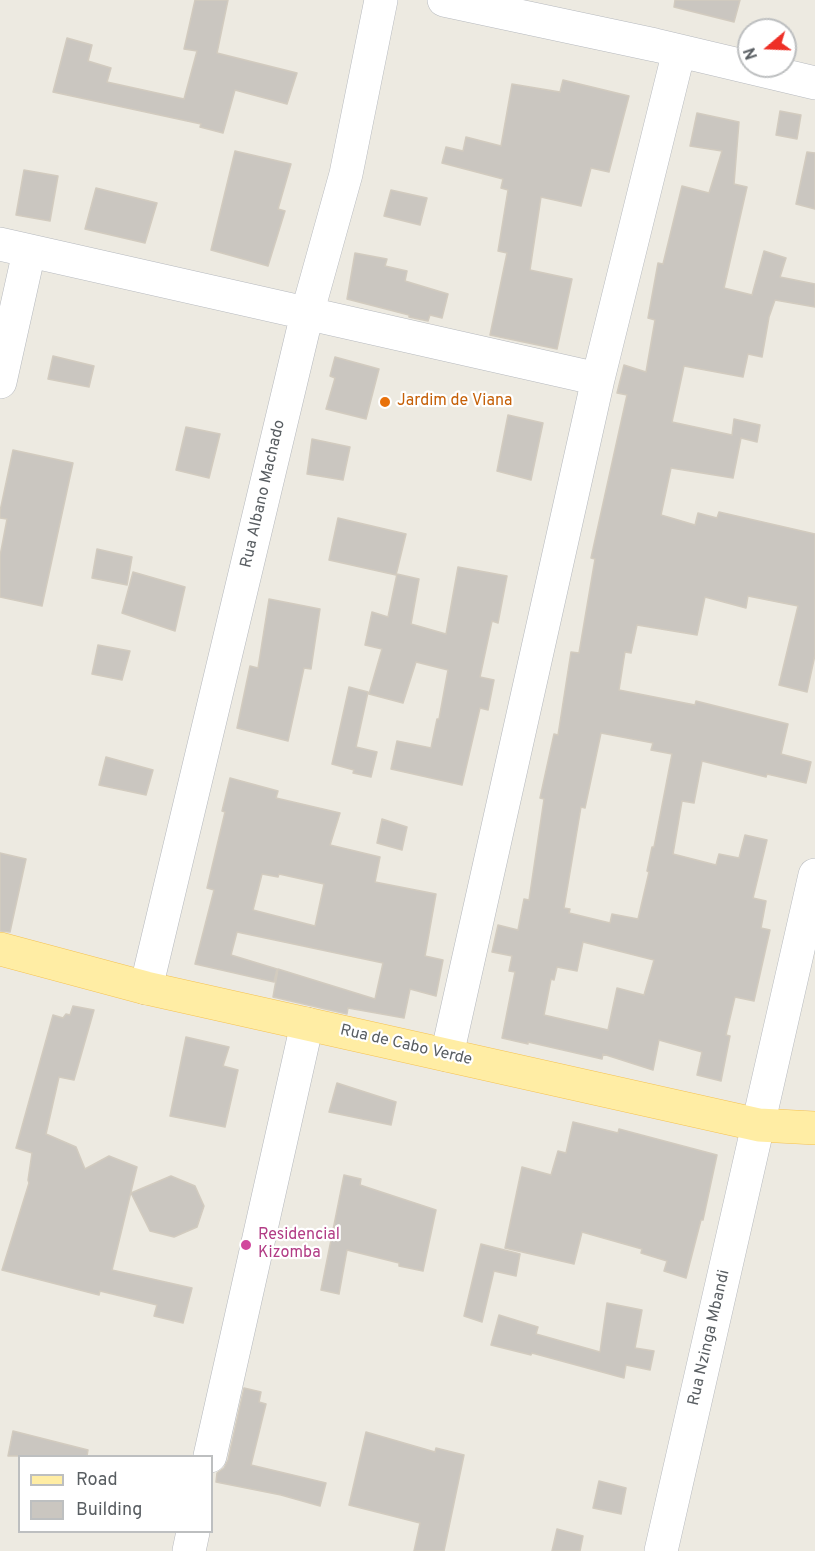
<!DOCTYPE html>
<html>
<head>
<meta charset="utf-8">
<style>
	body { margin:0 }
	#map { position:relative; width:815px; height:1551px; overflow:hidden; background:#edeae1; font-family:Overpass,sans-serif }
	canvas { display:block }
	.legend { position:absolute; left:18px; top:1455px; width:195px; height:78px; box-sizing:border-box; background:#fff; border:2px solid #bdbfc0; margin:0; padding:8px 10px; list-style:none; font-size:18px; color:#595e62 }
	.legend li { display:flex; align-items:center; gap:12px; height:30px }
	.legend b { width:30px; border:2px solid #bdbfc0 }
	.north { position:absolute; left:737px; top:18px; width:60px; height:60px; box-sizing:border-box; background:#fff; border:2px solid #bdbfc0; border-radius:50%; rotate:251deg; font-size:16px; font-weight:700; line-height:24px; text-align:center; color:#595e62 }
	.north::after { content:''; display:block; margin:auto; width:21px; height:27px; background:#ee2f26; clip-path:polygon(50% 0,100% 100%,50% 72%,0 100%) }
</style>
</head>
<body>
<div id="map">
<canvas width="815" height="1551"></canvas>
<ul class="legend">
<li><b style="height:8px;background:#ffeda4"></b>Road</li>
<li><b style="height:16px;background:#cac6c0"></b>Building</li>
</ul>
<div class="north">N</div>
</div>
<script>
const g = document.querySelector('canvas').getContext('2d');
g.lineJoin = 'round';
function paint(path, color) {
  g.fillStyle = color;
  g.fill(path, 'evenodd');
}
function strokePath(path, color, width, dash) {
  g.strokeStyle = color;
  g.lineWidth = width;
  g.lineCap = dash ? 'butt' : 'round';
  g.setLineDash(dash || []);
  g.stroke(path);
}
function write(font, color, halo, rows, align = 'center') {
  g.font = font + ' Overpass,sans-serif';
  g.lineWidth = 4.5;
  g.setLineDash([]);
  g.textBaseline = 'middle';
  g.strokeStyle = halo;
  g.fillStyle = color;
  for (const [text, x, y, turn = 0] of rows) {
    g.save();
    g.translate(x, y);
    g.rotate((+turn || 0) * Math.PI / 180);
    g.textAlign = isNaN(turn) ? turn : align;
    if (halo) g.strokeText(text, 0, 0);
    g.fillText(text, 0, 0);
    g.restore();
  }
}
const building = new Path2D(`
	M195 0H228L217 53 297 73 287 104 235 90 223 133 200 127 201 124 53 92 67 38 92 45 88 61 111 68 107 82 184 99 197 51 184 49Z
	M675 0H740L734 22 674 7Z
	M563 80 629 96 609 172 591 168 581 206 541 197 530 270 572 279 557 349 490 335 507 253 498 251 508 190 501 188 503 179 442 163 446 147 463 151 466 137 501 146 512 84 560 92Z
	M780 111 801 115 797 139 776 135Z
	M697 113 739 122 734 184 747 187 724 288 752 295 764 251 786 258 780 277 815 284V307L775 300 769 317 762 357 748 354 743 377 684 366 672 422 732 435 734 419 760 425 757 442 741 438 733 478 671 468 661 515 695 525 698 513 717 518 719 512 815 534V655L807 692 779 685 798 606 748 596 746 608 705 597 697 635 637 625 631 653 625 652 619 690 695 705 696 701 788 724 781 754 811 762 806 783 767 774 766 777 702 761 694 803 682 801 673 854 716 865 719 854 739 858 745 835 767 840 753 898 766 901 761 928 770 930 754 1001 735 997 726 1035 730 1036 721 1081 697 1075 702 1052 659 1040 653 1070 603 1054 602 1059 528 1042V1044L502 1038 515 972 509 971 512 956 492 952 498 925 518 930 524 899 529 900 544 799 540 798 554 734 558 735 571 652 579 653 595 559 591 558 627 395 617 393 624 365 646 372 655 320 648 318 658 263 663 264 682 186 709 193 722 151 690 146ZM601 733 653 743 651 750 672 754 654 847H652L647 871 649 872 638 919 612 914 610 923 569 913 570 909 564 908 581 807 585 808ZM583 942 654 960 644 995 617 988 608 1030 544 1015 551 979 554 980 557 967 577 971Z
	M235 151 291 164 278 209 285 211 268 266 211 250Z
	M807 152 815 153V209L796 204Z
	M24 170 58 176 50 221 16 215Z
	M96 188 157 203 145 243 85 229Z
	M391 190 427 198 420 225 384 216Z
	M355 253 387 259 385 266 407 271 405 281 448 294 442 318 430 315 428 321 409 317V315L347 299Z
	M53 356 94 366 89 387 48 379Z
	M335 357 379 369 366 419 326 409 335 378 330 376Z
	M508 415 543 423 531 480 497 471Z
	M186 427 220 434 209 478 176 470Z
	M312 439 350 447 343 480 307 474Z
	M13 450 73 463 42 606 0 597V556L7 519 0 518V511Z
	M338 518 406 534 396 575 329 560Z
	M97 549 132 557 127 585 92 578Z
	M458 567 507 576 498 623 492 621 480 677 494 680 488 710 480 708 462 785 391 769 397 741 431 748 437 719H439L448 670 416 662 403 703 369 694 382 649 365 645 372 612 388 617 397 574 419 579 411 624 446 634Z
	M133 572 185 587 175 631 122 613Z
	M269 599 320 609 311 669 304 668 288 741 237 728 250 666 258 668Z
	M98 645 130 651 122 680 92 674Z
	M349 687 368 692 356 747 377 752 371 777 353 773 354 770 332 764Z
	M106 757 153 770 146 795 99 785Z
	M230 778 278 791 276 798 340 813 330 845 380 857 375 882 436 894 425 956 443 960 436 996 410 989 404 1018 348 1008 347 1014 273 997 278 969 375 999 383 963 237 932 231 955 277 969 274 982 195 964 214 890 207 888 225 812 222 811ZM262 874 278 877 279 874 324 884 315 926 253 910Z
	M382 819 407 827 402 850 377 843Z
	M0 853 26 859 10 932 0 931Z
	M73 1006 94 1010 74 1080 59 1077 46 1134 76 1147 85 1169 109 1156 137 1167 112 1270 192 1288 183 1323 154 1316 157 1305 100 1291 99 1295 2 1270 29 1183 28 1180 32 1153 16 1148 53 1015 63 1018 66 1014 70 1015Z
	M186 1037 229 1047 223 1066 238 1070 225 1127 170 1116Z
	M337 1083 396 1102 391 1125 329 1112Z
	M573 1122 618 1133 619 1129 717 1155 703 1220H701L686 1278 664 1271 667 1261 641 1253 642 1249 582 1232 574 1264 505 1248 522 1167 551 1175 558 1151 566 1153Z
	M344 1175 361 1179 360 1185 436 1210 423 1271 399 1266V1263L347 1250 339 1294 321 1290Z
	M171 1176 195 1186 204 1206 197 1227 174 1237 150 1231 131 1193Z
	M481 1244 520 1254 516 1276 494 1271 482 1322 464 1316Z
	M607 1303 642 1310 635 1348 654 1351 650 1370 626 1365 624 1378 532 1353 531 1355 491 1345 499 1315 538 1327 536 1334 600 1352Z
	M244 1388 261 1392 259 1402 266 1404 251 1465 326 1483 320 1506 281 1495 216 1482 217 1473 224 1468 228 1460Z
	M13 1431 88 1450 87 1456H8Z
	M366 1432 435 1452 436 1448 464 1455 444 1551H414L420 1523 349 1505Z
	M599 1481 626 1488 621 1514 593 1508Z
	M557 1529 583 1536 580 1551H552Z`);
paint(building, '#cac6c0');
strokePath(building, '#d2cbbf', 1.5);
const minor = new Path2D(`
	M444 0 655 45 815 83
	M0 244 598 379
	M0 382 29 252
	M146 988 307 314 346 174 381 0
	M447 1055 598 379 679 51
	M210 1456 307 1024
	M189 1551 193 1532
	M661 1551 815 875`);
const major = new Path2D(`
	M0 949 146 988 759 1125 815 1128`);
strokePath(minor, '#b6b9be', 34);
strokePath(major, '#f5c252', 34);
strokePath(minor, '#fff', 33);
strokePath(major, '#ffeda4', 33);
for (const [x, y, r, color] of [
	[385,402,6,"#e8710a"],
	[246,1245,6,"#d1479c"]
]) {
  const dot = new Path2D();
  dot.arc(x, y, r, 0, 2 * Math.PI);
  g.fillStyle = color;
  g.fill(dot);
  strokePath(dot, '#fff', 2);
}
write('16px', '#c56008', '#fff', [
	["Jardim de Viana",397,402]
], 'left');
write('16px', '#595e62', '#fff', [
	["Rua Albano Machado",264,494,-77],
	["Rua de Cabo Verde",406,1046,13],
	["Rua Nzinga Mbandi",710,1338,-77]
]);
write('16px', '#b23c85', '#fff', [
	["Residencial",258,1236],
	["Kizomba",258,1254]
], 'left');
</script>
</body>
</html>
